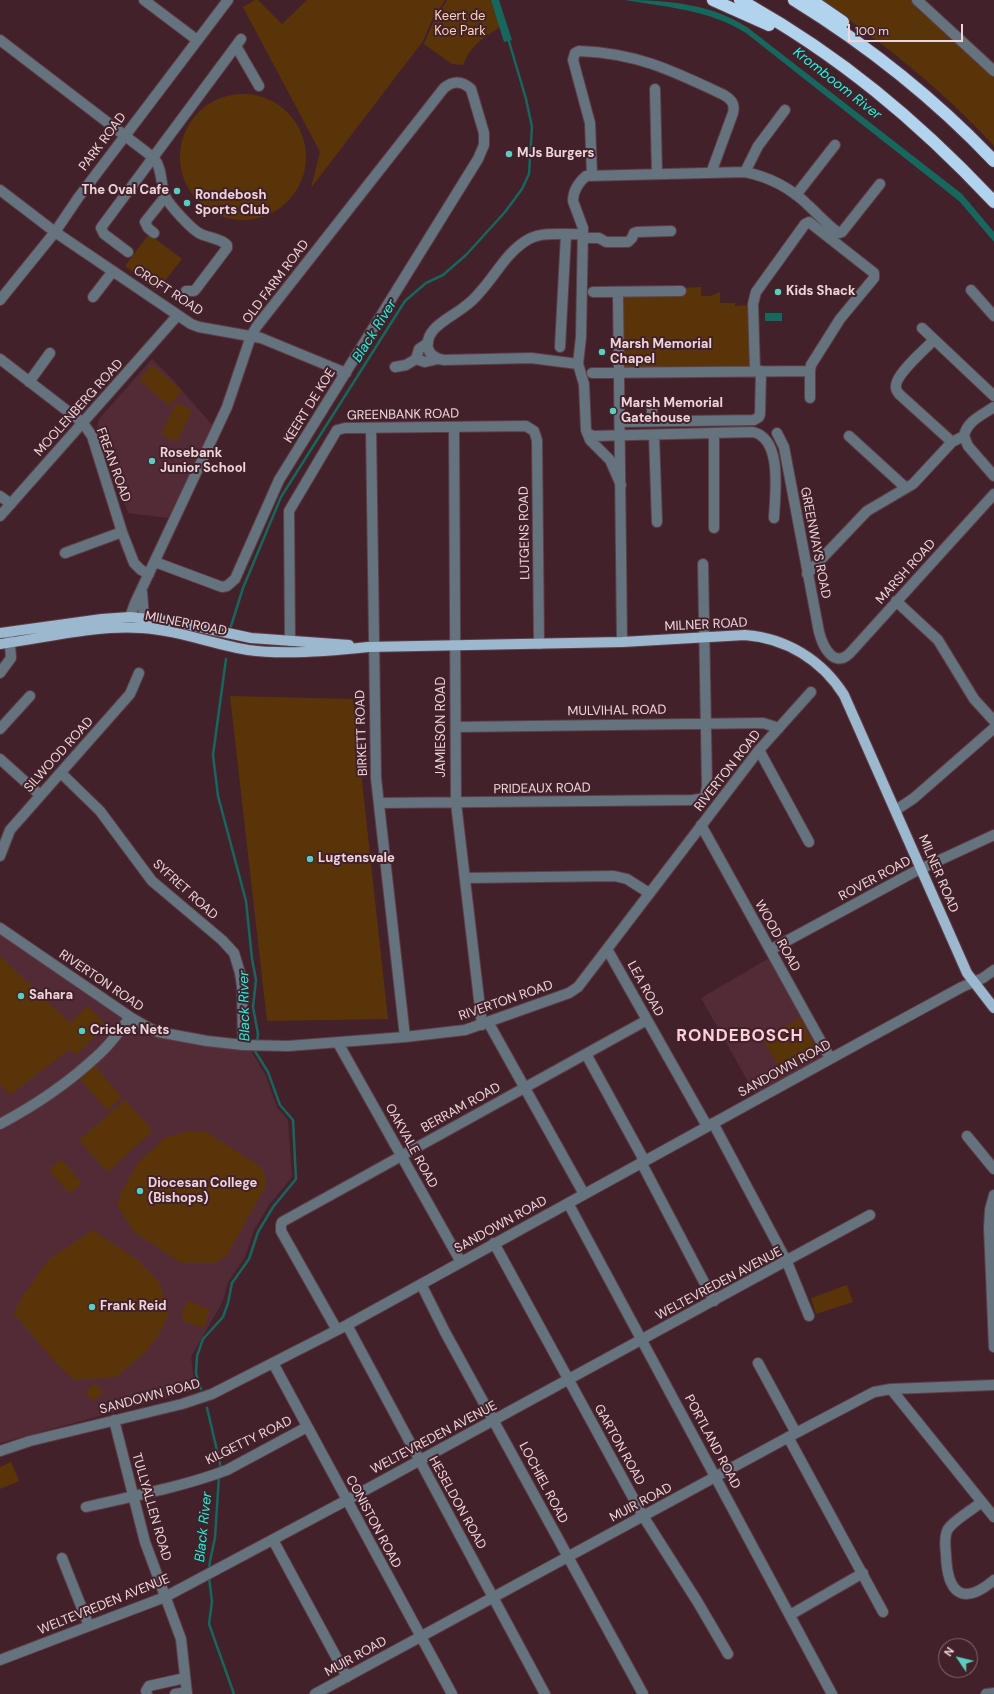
<!DOCTYPE html>
<html>
<head>
<meta charset="utf-8">
<style>
	body { margin:0 }
	#map { position:relative; width:994px; height:1694px; overflow:hidden; background:#43212a; font-family:"DM Sans",sans-serif }
	canvas { display:block }
	.north { position:absolute; left:938px; top:1638px; width:40px; height:40px; box-sizing:border-box; background:#43212a; border:1px solid #876971; border-radius:50%; rotate:305deg; font-size:11px; font-weight:700; line-height:16px; text-align:center; color:#edd6db }
	.north::after { content:''; display:block; margin:auto; width:14px; height:18px; background:#59cebe; clip-path:polygon(50% 0,100% 100%,50% 72%,0 100%) }
	.scale { position:absolute; left:848px; top:24px; width:115px; height:18px; box-sizing:border-box; border:2px solid #edd6db; border-top:0; padding-left:5px; font-size:12px; line-height:14px; white-space:nowrap; color:#edd6db; -webkit-text-stroke:3px #43212a; paint-order:stroke }
</style>
</head>
<body>
<div id="map">
<canvas width="994" height="1694"></canvas>
<div class="north">N</div>
<div class="scale">100 m</div>
</div>
<script>
const g = document.querySelector('canvas').getContext('2d');
g.lineJoin = 'round';
function paint(path, color) {
  g.fillStyle = color;
  g.fill(path, 'evenodd');
}
function strokePath(path, color, width, dash) {
  g.strokeStyle = color;
  g.lineWidth = width;
  g.lineCap = dash ? 'butt' : 'round';
  g.setLineDash(dash || []);
  g.stroke(path);
}
function write(font, color, halo, rows, align = 'center') {
  g.font = font + ' "DM Sans",sans-serif';
  g.lineWidth = 4;
  g.setLineDash([]);
  g.textBaseline = 'middle';
  g.strokeStyle = halo;
  g.fillStyle = color;
  for (const [text, x, y, turn = 0] of rows) {
    g.save();
    g.translate(x, y);
    g.rotate((+turn || 0) * Math.PI / 180);
    g.textAlign = isNaN(turn) ? turn : align;
    if (halo) g.strokeText(text, 0, 0);
    g.fillText(text, 0, 0);
    g.restore();
  }
}
paint(new Path2D(`
	M152 359 173 380 213 426 168 518 128 513 97 428 99 419Z
	M0 931 130 1023 157 1033 251 1051 265 1074 277 1107 288 1120 292 1177 269 1205 254 1230 245 1257 228 1282 223 1301 191 1357 195 1390 0 1443Z
	M771 957 824 1053 822 1058 755 1094 701 998Z`), '#532b37');
paint(new Path2D(`
	M255 0H258L282 24 307 0H445L431 22 423 41 311 188 320 152 243 7Z
	M447 0H491L500 27C482 39 471 45 463 65L452 64 424 44 433 23Z
	M821 0H910L994 76V146C943 90 883 43 821 0Z
	M180 157a63 63 0 1 1 126 0a63 63 0 1 1-126 0Z
	M149 234 182 259 157 291 125 266Z
	M701 287V296H710L720 292V303H735V306L750 305V367L624 369 622 367 621 298 623 296 682 288Z
	M152 365 182 391 169 406 139 380Z
	M176 403 192 410 177 442 161 434Z
	M230 696 353 699 388 1019 267 1021Z
	M0 956 70 1023 87 1006 107 1025 76 1055 70 1049 10 1095 0 1084Z
	M800 1018 818 1052 781 1072 763 1039Z
	M95 1066 122 1097 107 1110 80 1079Z
	M125 1100 153 1131 107 1172 79 1140Z
	M188 1131 207 1132 262 1168 267 1184 227 1255 215 1263H181L134 1232 118 1206 121 1193 138 1163 164 1138Z
	M61 1159 82 1183 70 1194 49 1170Z
	M93 1230 139 1261 160 1283 169 1313 161 1331 146 1352 116 1377 75 1380 57 1364 14 1314 19 1302 48 1260Z
	M847 1285 853 1302 816 1314 811 1298Z
	M187 1301 210 1309 204 1328 181 1320Z
	M95 1383 103 1393 93 1401 85 1392Z
	M11 1462 19 1481 0 1489V1467Z`), '#5a3409');
paint(new Path2D(`
	M491 0H499L512 40 504 42Z
	M625 0C667 0 711 4 747 27L962 194 994 232V242L960 202 949 193 746 33C710 10 666 7 625 0Z
	M765 313H782V321H765Z`), '#16675d');
strokePath(new Path2D(`
	M231 626 243 588 281 497 405 301 426 283 443 275 466 255 505 212 522 189 529 174 532 127 526 99 508 38
	M226 659 213 755 218 796 246 901 252 959 256 980 253 1007 258 1034 257 1042
	M201 1389 196 1373 197 1356 203 1339 223 1317 228 1303 232 1283 249 1259 258 1232 273 1207 296 1179 293 1120 280 1105 268 1072 255 1051V1049
	M207 1408 220 1463V1469
	M209 1570 210 1561 215 1538 219 1476
	M209 1577 212 1602 209 1624 234 1694`), '#16675d', 2.5);
const minor = new Path2D(`
	M144 0 197 40
	M917 0 994 71
	M0 40 154 158C163 170 160 183 165 196 169 205 193 231 201 234 209 238 220 238 227 245V248L196 289 194 291H186
	M236 46 259 86
	M655 89 657 174
	M745 172 758 146 785 110
	M592 175 590 123 573 60 575 53 579 51C637 53 673 71 724 95 732 100 735 104 733 113L711 173
	M0 190 55 232 191 324 199 327 261 338 346 373
	M796 195 835 145
	M154 233 148 228 145 222 165 197
	M583 234C566 235 544 231 529 239 507 251 496 275 480 292 475 298 470 303 464 307 452 317 424 328 428 348 430 356 437 359 444 360L531 358 578 364 584 384 586 430 590 440 610 460 621 485
	M583 238H599L606 242H628L632 238 634 233 637 232 671 231
	M128 252 104 234 101 228 103 225 241 39
	M971 290 994 316
	M593 292 681 291
	M618 292 622 642
	M93 297 113 271
	M0 300 55 232 78 198 228 0
	M922 328 994 396
	M934 340C925 349 896 374 896 386 895 389 897 391 899 394L952 442
	M560 347 566 235
	M0 359 83 423 92 436 122 532 134 563 141 570 149 574
	M416 359 425 362 438 359
	M416 359 419 349 428 343
	M578 364 581 337 583 228 573 201C573 191 578 183 586 176L745 172C769 177 791 188 809 206 819 215 827 225 839 233L842 232 880 184
	M395 367 406 365 416 359
	M755 371 753 304 756 292 805 224 809 222 874 273V278L840 319 811 365 810 371
	M592 373 810 371V398
	M29 382 50 353
	M652 406V421
	M994 407C982 415 967 421 964 436L968 446 994 476
	M620 422 754 420 759 417 760 414 761 371
	M454 427 456 803 482 1025
	M371 428 376 778 405 1037
	M587 433 593 436 753 432C783 439 775 494 774 518
	M714 433V528
	M777 433 784 447 819 632C823 647 834 669 850 653L994 494
	M654 435 657 522
	M849 436 906 488
	M0 496 11 504
	M0 516 177 316
	M65 553 122 532
	M703 564 707 786 705 798
	M807 574 867 511 913 484 952 442 964 436
	M142 592 144 618
	M896 601 938 640 974 699 994 721
	M130 617 135 603 227 407 251 336 257 326 444 88C454 80 462 81 471 89L484 133V145L478 159 279 480 235 579 227 586 222 587 155 562
	M290 641 289 511 337 430 345 428 526 426 534 431 537 440 539 644
	M0 673 11 658 9 632
	M456 727 763 723 779 728
	M0 729 30 696
	M759 750 809 842
	M0 759 40 795
	M61 773 100 811 152 881 222 940 234 953 240 973 242 986 243 1045
	M379 803 693 800 705 798
	M896 810 914 798 994 728
	M701 825 830 1058
	M0 856 10 830 130 694 139 673
	M465 878 614 876 627 879 649 893
	M0 928 130 1017 149 1028 158 1032 207 1041 243 1045 288 1046 405 1037 465 1030 569 993 578 987 759 750 811 692
	M607 949 707 1126
	M770 950 914 872 994 835
	M488 1022 584 1194
	M338 1043 461 1262
	M586 1054 644 1160
	M713 1123 787 1262 809 1316
	M0 1124C34 1106 68 1083 96 1057 109 1046 120 1031 130 1017
	M967 1136 994 1169
	M641 1162 714 1301
	M994 1195 990 1210 989 1228 994 1347
	M568 1203 832 1694
	M494 1243 643 1516 697 1601 728 1654
	M421 1284 445 1332 643 1694
	M347 1325 545 1694
	M337 1330 281 1231V1225L282 1222 647 1020
	M273 1363 452 1694
	M758 1363 796 1433
	M891 1389 994 1517
	M114 1420 145 1542 181 1639 187 1694
	M788 1437 883 1612
	M0 1451 30 1441 182 1404 212 1394 347 1325 870 1037 962 987 983 978 994 970
	M982 1502C973 1509 954 1520 948 1529 944 1536 945 1546 946 1554 947 1591 961 1608 994 1580
	M86 1507C133 1496 182 1487 227 1470L307 1427
	M273 1540 347 1677
	M62 1558 89 1626
	M790 1615 863 1573
	M0 1660 165 1597 347 1500 870 1215
	M147 1694 146 1691 149 1686 185 1678
	M175 1694 187 1692
	M315 1694 796 1433 874 1392 891 1389 994 1385
	M986 1694 994 1693`);
const major = new Path2D(`
	M0 633 102 619 130 617 176 622 251 638 349 645
	M0 644C46 638 94 625 141 628 177 630 212 644 248 650 283 655 332 651 368 647L622 642 745 635C786 638 822 660 844 695L967 973 994 1008`);
const highway = new Path2D(`
	M713 0 769 25
	M740 0C838 54 918 121 994 202
	M794 0C867 45 935 99 994 161
	M811 0 843 22`);
strokePath(minor, '#5e3e46', 12);
strokePath(major, '#5e3e46', 12);
strokePath(highway, '#5e3e46', 14);
strokePath(minor, '#65737e', 10);
strokePath(major, '#9cb8ce', 10);
strokePath(highway, '#b2d3ee', 12);
for (const [x, y, r, color] of [
	[509,154,4,"#59cebe"],
	[177,191,4,"#59cebe"],
	[187,203,4,"#59cebe"],
	[778,292,4,"#59cebe"],
	[602,352,4,"#59cebe"],
	[613,411,4,"#59cebe"],
	[152,461,4,"#59cebe"],
	[310,859,4,"#59cebe"],
	[21,996,4,"#59cebe"],
	[82,1031,4,"#59cebe"],
	[140,1191,4,"#59cebe"],
	[92,1307,4,"#59cebe"]
]) {
  const dot = new Path2D();
  dot.arc(x, y, r, 0, 2 * Math.PI);
  g.fillStyle = color;
  g.fill(dot);
  strokePath(dot, '#43212a', 1.5);
}
write('13px', '#fbd5b3', '#43212a', [
	["Keert de",460,17],
	["Koe Park",460,32]
]);
write('13px', '#edd6db', '#43212a', [
	["PARK ROAD",103,142,-53],
	["OLD FARM ROAD",276,282,-53],
	["CROFT ROAD",168,291,33],
	["KEERT DE KOE",310,406,-58],
	["MOOLENBERG ROAD",79,408,-48],
	["GREENBANK ROAD",403,415,-1],
	["FREAN ROAD",113,465,70],
	["LUTGENS ROAD",525,533,-91],
	["GREENWAYS ROAD",815,543,79],
	["MARSH ROAD",906,572,-48],
	["MILNER ROAD",186,624,11],
	["MILNER ROAD",706,625,-3],
	["MULVIHAL ROAD",617,711,-1],
	["JAMIESON ROAD",442,727,-90],
	["BIRKETT ROAD",362,733,-92],
	["SILWOOD ROAD",59,755,-48],
	["RIVERTON ROAD",728,771,-52],
	["PRIDEAUX ROAD",542,789,-1],
	["MILNER ROAD",938,874,67],
	["ROVER ROAD",875,879,-28],
	["SYFRET ROAD",185,890,42],
	["WOOD ROAD",777,936,61],
	["RIVERTON ROAD",101,981,34],
	["LEA ROAD",645,989,61],
	["RIVERTON ROAD",506,1001,-19],
	["SANDOWN ROAD",785,1069,-29],
	["BERRAM ROAD",461,1108,-29],
	["OAKVALE ROAD",411,1146,61],
	["SANDOWN ROAD",501,1225,-29],
	["WELTEVREDEN AVENUE",719,1284,-28],
	["SANDOWN ROAD",150,1397,-15],
	["WELTEVREDEN AVENUE",434,1438,-28],
	["KILGETTY ROAD",249,1441,-26],
	["PORTLAND ROAD",712,1442,62],
	["GARTON ROAD",619,1445,61],
	["LOCHIEL ROAD",543,1483,62],
	["HESELDON ROAD",457,1503,61],
	["MUIR ROAD",641,1503,-28],
	["TULLYALLEN ROAD",151,1507,74],
	["CONISTON ROAD",373,1522,62],
	["WELTEVREDEN AVENUE",104,1605,-22],
	["MUIR ROAD",356,1657,-29]
]);
write('bold 13px', '#edd6db', '#43212a', [
	["MJs Burgers",517,154],
	["The Oval Cafe",169,191,"right"],
	["Rondebosh",195,196],
	["Sports Club",195,211],
	["Kids Shack",786,292],
	["Marsh Memorial",610,345],
	["Chapel",610,360],
	["Marsh Memorial",621,404],
	["Gatehouse",621,419],
	["Rosebank",160,454],
	["Junior School",160,469],
	["Lugtensvale",318,859],
	["Sahara",29,996],
	["Cricket Nets",90,1031],
	["Diocesan College",148,1184],
	["(Bishops)",148,1199],
	["Frank Reid",100,1307]
], 'left');
write('italic 14px', '#15fae3', '#43212a', [
	["Kromboom River",837,84,38],
	["Black River",375,331,-58],
	["Black River",245,1006,-91],
	["Black River",204,1527,-84]
]);
g.letterSpacing = '1px';
write('bold 17px', '#fdd0da', '#43212a', [
	["RONDEBOSCH",740,1037]
]);
g.letterSpacing = '0px';
</script>
</body>
</html>
